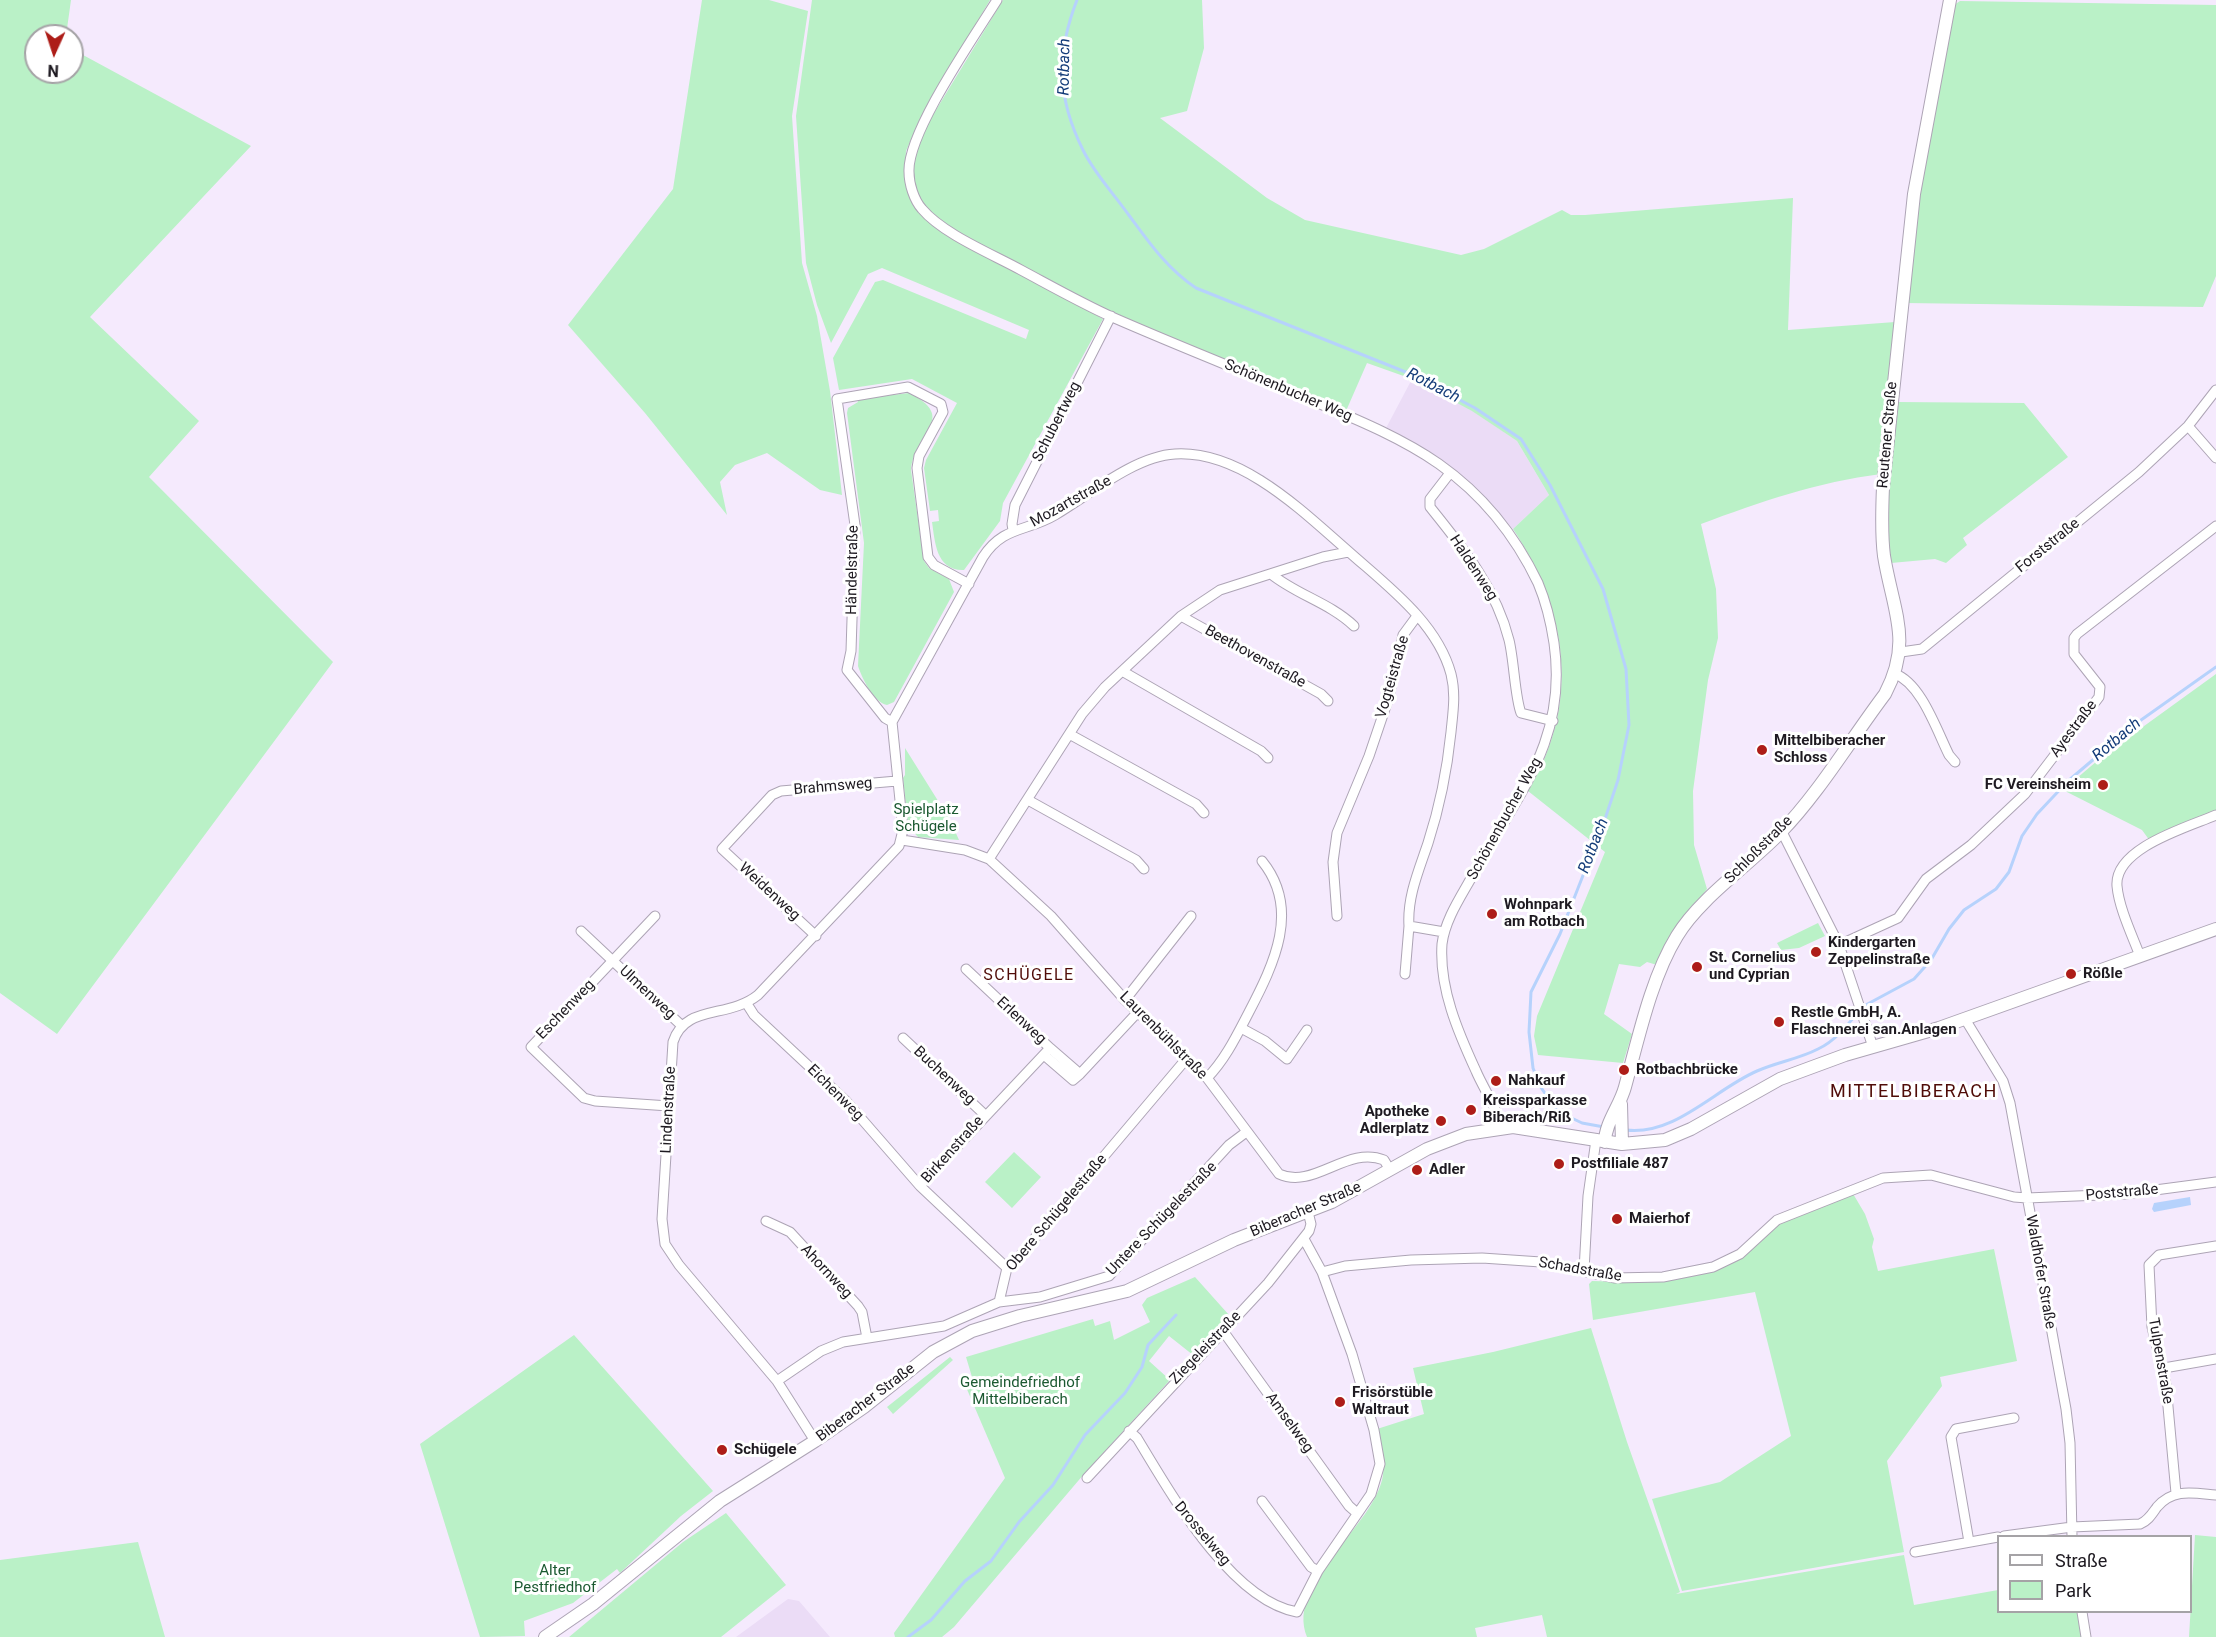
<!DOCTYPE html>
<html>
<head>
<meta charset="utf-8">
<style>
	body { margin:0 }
	#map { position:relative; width:2216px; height:1637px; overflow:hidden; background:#f5eafd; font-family:Roboto,sans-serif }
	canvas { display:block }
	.legend { position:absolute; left:1997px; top:1535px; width:195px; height:78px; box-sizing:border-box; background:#fff; border:2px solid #a5a3a6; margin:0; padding:8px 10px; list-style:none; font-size:18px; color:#1e1a21 }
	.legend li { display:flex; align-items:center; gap:12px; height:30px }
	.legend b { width:30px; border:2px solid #a5a3a6 }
	.north { position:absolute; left:24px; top:24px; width:60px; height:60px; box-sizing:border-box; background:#fff; border:2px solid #a5a3a6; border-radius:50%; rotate:183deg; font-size:16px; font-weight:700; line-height:24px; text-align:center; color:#1e1a21 }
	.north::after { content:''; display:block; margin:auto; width:21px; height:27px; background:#ad1d18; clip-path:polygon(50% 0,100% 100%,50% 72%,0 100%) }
</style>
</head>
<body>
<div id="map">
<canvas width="2216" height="1637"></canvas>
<ul class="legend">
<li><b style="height:8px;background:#fff"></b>Straße</li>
<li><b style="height:16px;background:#baf1c7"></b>Park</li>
</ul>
<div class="north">N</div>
</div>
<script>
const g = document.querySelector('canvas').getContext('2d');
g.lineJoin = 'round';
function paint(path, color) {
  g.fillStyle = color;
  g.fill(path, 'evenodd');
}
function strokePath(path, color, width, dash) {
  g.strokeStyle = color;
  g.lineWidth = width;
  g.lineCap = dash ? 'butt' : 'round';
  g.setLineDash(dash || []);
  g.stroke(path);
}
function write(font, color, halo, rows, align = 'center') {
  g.font = font + ' Roboto,sans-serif';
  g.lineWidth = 6;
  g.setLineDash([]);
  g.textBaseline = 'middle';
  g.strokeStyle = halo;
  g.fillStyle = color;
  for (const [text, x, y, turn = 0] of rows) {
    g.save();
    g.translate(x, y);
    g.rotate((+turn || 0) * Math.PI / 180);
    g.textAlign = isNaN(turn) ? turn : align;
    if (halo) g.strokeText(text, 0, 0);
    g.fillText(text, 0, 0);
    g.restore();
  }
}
paint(new Path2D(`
	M1412 379 1473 411 1517 441 1549 495 1513 529 1490 502 1441 460 1385 430Z
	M788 1599 799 1601 830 1637H736Z`), '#ebdcf6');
paint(new Path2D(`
	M0 0H71L66 36H36V72H72V49L251 146 90 317 199 421 149 477 333 662 57 1034 0 993Z
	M702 0H769L808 11 792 116 802 263 817 316 830 391 842 495 820 490 767 453 735 465 720 482 727 515 645 413 568 325 673 189Z
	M812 0H990L920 119 906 151 905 175 918 210 1103 319 1003 503 1000 521 964 570C936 571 935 542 932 522L939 521 938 510 930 511 924 468 926 460 957 403 912 379 839 390 833 358 875 282 883 280 1026 339 1029 330 882 268 868 274 831 343 817 305 806 263 796 116Z
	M1003 0H1202L1204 48 1187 111 1160 118 1267 198 1305 220 1461 255 1484 249 1562 210 1571 215H1585L1793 198 1788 330 1895 322 1881 474C1818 482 1760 502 1701 524L1716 589 1718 638 1708 680 1693 791 1694 845 1707 889 1675 930 1657 965 1647 962 1640 967 1619 964 1604 1014 1632 1034 1623 1063 1538 1055 1534 1036 1537 1016 1605 852 1528 791C1581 703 1568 612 1513 529L1549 495 1517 441 1472 411 1412 379 1367 363 1346 411 1108 312 975 242 944 223 925 206 917 192 913 175 914 153 928 123Z
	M1960 1 2216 5V276L2203 307 1905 303 1919 194 1954 5Z
	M909 393C959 418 914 433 911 470L924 561 929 568 949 579 954 592 894 702 887 705C873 702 862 678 858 666L864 543 847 413 848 408 858 402 857 399Z
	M1897 402 2024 403 2068 457 1963 538 1967 545 1946 563 1935 559 1891 563C1881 510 1891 455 1897 402Z
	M2216 674V810L2150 841 2142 830 2063 790 2104 755Z
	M905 748 950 820 959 840 918 837 908 826 903 778 905 775Z
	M1818 923 1825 936 1799 948 1781 950 1777 943Z
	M1014 1152 1041 1177 1012 1208 985 1182Z
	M1852 1192 1865 1214 1874 1239 1872 1247 1878 1271 1994 1249 2017 1361 1940 1377 1942 1386 1887 1461 1904 1552 1682 1591 1652 1499 1720 1482 1791 1436 1755 1292 1593 1320 1589 1284 1592 1281 1631 1282 1742 1256 1779 1223Z
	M1195 1277 1229 1315 1193 1355 1169 1336 1149 1361 1170 1380 1084 1474 954 1627 942 1637H895L894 1633 1005 1478 963 1380 972 1377 966 1357 1093 1319 1095 1326 1110 1321 1114 1340 1150 1322 1142 1305 1147 1298Z
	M1591 1328 1627 1442 1680 1592 1676 1594 1904 1555 1914 1605 1998 1590V1612H2078L2082 1637H1547L1542 1615 1475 1628 1477 1637H1307C1285 1581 1375 1527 1383 1475 1385 1459 1381 1444 1377 1429L1424 1414 1413 1368 1493 1352Z
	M574 1335 713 1491 681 1516 620 1573 617 1569 573 1603 524 1621 525 1636 480 1637 420 1444Z
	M950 1357 953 1360 893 1414 887 1407Z
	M726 1513 786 1585 721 1637H569L683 1542Z
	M2195 1535 2216 1537V1637H2189Z
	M138 1542 165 1637H0V1560Z`), '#baf1c7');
paint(new Path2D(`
	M2190 1197 2191 1205 2154 1212 2152 1209 2154 1203Z`), '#b6d2fc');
strokePath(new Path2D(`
	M1077 0C1056 54 1057 98 1083 150 1094 173 1114 194 1128 214 1148 241 1167 269 1196 288L1413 375 1475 408 1521 439 1550 485 1603 589 1626 669 1629 725 1618 780 1604 822 1560 934 1531 992 1529 1032 1533 1068 1540 1086 1557 1111 1582 1123 1604 1127
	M1862 1007 1914 979 1931 960 1949 929 1964 910 1996 889 2009 872 2022 836 2037 814 2068 781 2134 725 2216 667
	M1626 1130C1675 1136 1715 1089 1757 1071 1777 1062 1799 1059 1818 1049 1835 1041 1846 1027 1858 1012
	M908 1637 931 1620 965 1581 991 1561 1019 1522 1053 1485 1085 1435 1125 1393 1142 1367 1148 1345 1176 1315`), '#b6d2fc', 3);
const minor = new Path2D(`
	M997 0C974 37 907 133 909 172 909 184 914 200 922 209 943 234 992 254 1021 270 1051 286 1081 303 1112 317 1169 342 1227 365 1285 389 1337 412 1393 432 1439 464 1483 495 1515 535 1538 583 1546 602 1551 623 1554 643 1568 740 1518 794 1474 873 1462 895 1445 919 1442 944 1439 988 1458 1032 1476 1071 1484 1090 1498 1108 1500 1128
	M2188 426 2216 458
	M1450 473 1430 499V507C1463 548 1496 588 1509 640 1514 660 1515 698 1521 713L1553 721
	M1013 530 1012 524 1015 505 1111 316
	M1271 574C1297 595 1330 603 1354 626
	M1181 616 1321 694 1328 701
	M1901 652 1922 649 2139 472 2188 426 2216 390
	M1122 671 1261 751 1268 758
	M1895 674C1921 683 1937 731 1949 755L1955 762
	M892 722 885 718 847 670 851 651 855 525 837 399 908 387 941 404 943 412 919 456 917 468 928 557 934 565 969 584
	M1071 735 1196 804 1204 813
	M1028 800 1136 860 1144 869
	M1782 832 1839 945 1873 1047
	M902 840 965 850 989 859 1051 916 1125 1000 1207 1078 1279 1174C1314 1190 1347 1145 1384 1160L1390 1170
	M989 859 1082 714 1105 687 1181 616 1220 590 1323 557 1348 552
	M655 916 531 1047 584 1098 595 1101 669 1106
	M1337 916 1333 862 1337 833 1369 756 1388 700 1403 635 1417 616
	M581 931 681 1025
	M816 936 722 849 772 795 781 791 897 781
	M1839 945 1898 918 1926 879 1971 845 2025 794 2099 697 2100 687 2074 654V638L2077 634 2216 526
	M2140 956C2132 935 2119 908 2117 886 2114 848 2188 827 2216 815
	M966 969 1050 1048
	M1405 974 1409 926
	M1125 1000 1191 916
	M747 1004 754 1015 846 1101 920 1186
	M1965 1019 2003 1081 2010 1103 2066 1409 2070 1443 2072 1536
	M1241 1028 1265 1041 1287 1059 1307 1030
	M903 1038 985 1115
	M1044 1055 1073 1080 1080 1074
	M1207 1078C1225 1060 1237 1035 1249 1012 1274 964 1301 909 1262 861
	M766 1221 790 1232 858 1306 862 1312 867 1338
	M1007 1268 920 1186 1050 1048 1080 1074 1137 1013
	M1584 1271 1588 1196 1596 1140
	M1322 1272 1345 1266 1411 1260 1482 1258 1541 1262 1614 1278 1663 1277 1713 1267 1740 1254 1777 1220 1883 1178 1931 1175 2014 1197 2027 1198 2125 1194 2216 1182
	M999 1302 1040 1297 1109 1276 1229 1145 1245 1133
	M1223 1331 1349 1506 1357 1513
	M2164 1368 2216 1359
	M777 1381 821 1351 843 1342 944 1326 999 1302 1007 1268 1018 1258 1187 1058
	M1129 1431 1137 1438C1170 1492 1230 1600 1297 1612L1318 1571 1371 1494 1380 1464 1374 1430 1352 1354 1322 1272 1304 1239
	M815 1441 777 1381 679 1265 665 1244 662 1219 673 1042C685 1004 728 1019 758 995L899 846 903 830 892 722 983 557C1003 526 1026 532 1055 515 1089 495 1135 456 1175 454 1241 450 1302 511 1348 551 1386 585 1437 622 1451 674 1456 694 1453 712 1451 732 1447 771 1440 806 1428 843 1419 870 1407 897 1409 926L1444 932
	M1087 1478 1268 1283 1309 1231 1311 1224 1308 1212
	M2176 1493 2166 1385 2152 1327 2149 1265 2159 1255 2216 1246
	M1262 1501 1311 1567 1318 1571
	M2004 1536 2072 1527 2140 1524C2148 1521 2152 1514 2157 1507 2173 1488 2193 1493 2216 1495
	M1969 1542 1951 1437 1956 1429 2014 1418
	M1915 1552 1998 1537
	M2082 1612 2086 1637`);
const tertiary = new Path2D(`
	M1621 1104 1622 1144
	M1605 1142C1605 1123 1620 1106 1625 1087 1638 1040 1651 978 1677 936 1699 899 1749 865 1780 833 1819 793 1851 739 1885 694 1913 641 1893 611 1884 556 1881 533 1882 510 1883 487L1914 194 1950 0
	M545 1637 593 1604 720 1501 815 1441 864 1407 933 1352 972 1331 1020 1316 1127 1291 1234 1240 1332 1202 1427 1149 1466 1134 1513 1127 1622 1144 1665 1140 1691 1129 1780 1079 1845 1055 1939 1028 2216 929`);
strokePath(minor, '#ada4b5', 11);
strokePath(tertiary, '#ada4b5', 14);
strokePath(minor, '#fff', 9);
strokePath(tertiary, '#fff', 12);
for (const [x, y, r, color] of [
	[1762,750,6,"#ad1d18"],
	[2103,785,6,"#ad1d18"],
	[1492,914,6,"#ad1d18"],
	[1816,952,6,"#ad1d18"],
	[1697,967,6,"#ad1d18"],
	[2071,974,6,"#ad1d18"],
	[1779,1022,6,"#ad1d18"],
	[1624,1070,6,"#ad1d18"],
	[1496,1081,6,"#ad1d18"],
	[1471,1110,6,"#ad1d18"],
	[1441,1121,6,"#ad1d18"],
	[1559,1164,6,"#ad1d18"],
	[1417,1170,6,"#ad1d18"],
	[1617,1219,6,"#ad1d18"],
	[1340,1402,6,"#ad1d18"],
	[722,1450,6,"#ad1d18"]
]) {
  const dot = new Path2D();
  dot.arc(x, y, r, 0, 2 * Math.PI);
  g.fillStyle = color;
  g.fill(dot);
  strokePath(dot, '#fff', 2);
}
write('15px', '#1e1a21', '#fff', [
	["Schönenbucher Weg",1288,391,23],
	["Schubertweg",1057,422,-63],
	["Reutener Straße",1888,435,-85],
	["Mozartstraße",1071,502,-29],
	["Forststraße",2048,546,-39],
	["Haldenweg",1473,568,57],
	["Händelstraße",853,570,-89],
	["Beethovenstraße",1255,657,29],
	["Vogteistraße",1393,677,-74],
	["Ayestraße",2074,729,-53],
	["Brahmsweg",833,787,-5],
	["Schönenbucher Weg",1505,819,-61],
	["Schloßstraße",1759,850,-45],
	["Weidenweg",769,892,43],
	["Ulmenweg",647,993,43],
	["Eschenweg",566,1010,-46],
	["Erlenweg",1021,1021,43],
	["Laurenbühlstraße",1163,1036,45],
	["Buchenweg",944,1076,43],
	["Eichenweg",835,1093,45],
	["Lindenstraße",669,1110,-87],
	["Birkenstraße",953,1150,-48],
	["Poststraße",2122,1193,-5],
	["Biberacher Straße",1306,1210,-23],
	["Obere Schügelestraße",1057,1213,-50],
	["Untere Schügelestraße",1162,1219,-46],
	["Schadstraße",1580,1270,10],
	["Ahornweg",826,1272,47],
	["Waldhofer Straße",2040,1272,80],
	["Ziegeleistraße",1206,1348,-46],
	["Tulpenstraße",2160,1361,80],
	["Biberacher Straße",866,1403,-37],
	["Amselweg",1289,1423,54],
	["Drosselweg",1202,1534,50]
]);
write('bold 15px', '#1e1a21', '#fff', [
	["Mittelbiberacher",1774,741],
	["Schloss",1774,758],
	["FC Vereinsheim",2091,785,"right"],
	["Wohnpark",1504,905],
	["am Rotbach",1504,922],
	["Kindergarten",1828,943],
	["Zeppelinstraße",1828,960],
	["St. Cornelius",1709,958],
	["und Cyprian",1709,975],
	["Rößle",2083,974],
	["Restle GmbH, A.",1791,1013],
	["Flaschnerei san.Anlagen",1791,1030],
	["Rotbachbrücke",1636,1070],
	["Nahkauf",1508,1081],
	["Kreissparkasse",1483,1101],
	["Biberach/Riß",1483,1118],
	["Apotheke",1429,1112,"right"],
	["Adlerplatz",1429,1129,"right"],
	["Postfiliale 487",1571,1164],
	["Adler",1429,1170],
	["Maierhof",1629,1219],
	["Frisörstüble",1352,1393],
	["Waltraut",1352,1410],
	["Schügele",734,1450]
], 'left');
write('15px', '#1b5931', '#fff', [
	["Spielplatz",926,810],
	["Schügele",926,827],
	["Gemeindefriedhof",1020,1383],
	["Mittelbiberach",1020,1400],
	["Alter",555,1571],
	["Pestfriedhof",555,1588]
]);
write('italic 16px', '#143c79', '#fff', [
	["Rotbach",1065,67,-89],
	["Rotbach",1433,386,27],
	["Rotbach",2117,740,-40],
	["Rotbach",1594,846,-69]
]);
g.letterSpacing = '1.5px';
write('16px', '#500c08', '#fff', [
	["SCHÜGELE",1029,976]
]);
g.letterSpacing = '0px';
g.letterSpacing = '1.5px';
write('18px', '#500c08', '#fff', [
	["MITTELBIBERACH",1914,1092]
]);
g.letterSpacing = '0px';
</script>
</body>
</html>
